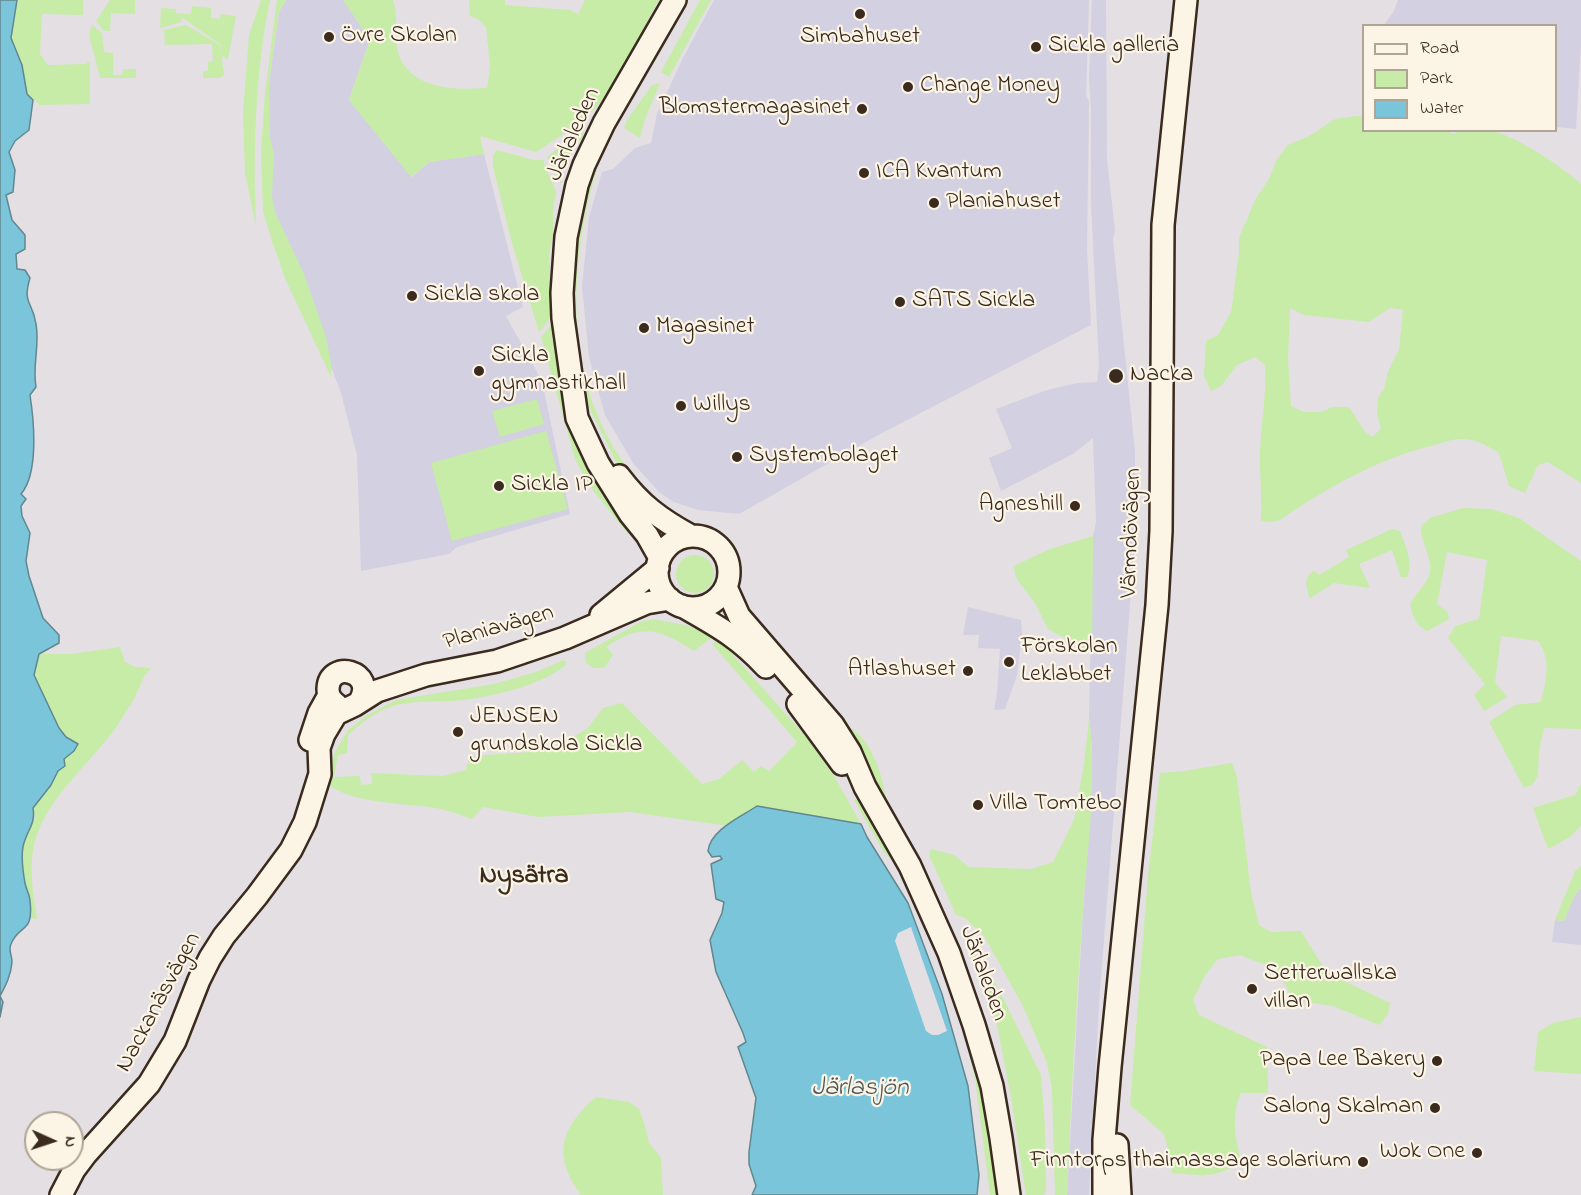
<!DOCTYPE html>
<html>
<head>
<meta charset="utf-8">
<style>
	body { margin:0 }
	#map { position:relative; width:1581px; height:1195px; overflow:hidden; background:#e4dfe3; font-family:"Indie Flower",sans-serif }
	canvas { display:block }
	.legend { position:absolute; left:1362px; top:24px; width:195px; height:108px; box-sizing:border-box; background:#fcf5e5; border:2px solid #afa495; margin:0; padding:8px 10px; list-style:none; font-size:18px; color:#3b2a1e }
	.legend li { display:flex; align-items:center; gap:12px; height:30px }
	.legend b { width:30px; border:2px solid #afa495 }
	.north { position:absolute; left:24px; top:1111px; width:60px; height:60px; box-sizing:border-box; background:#fcf5e5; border:2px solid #afa495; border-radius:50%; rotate:93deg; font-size:16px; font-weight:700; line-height:24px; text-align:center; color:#3b2a1e }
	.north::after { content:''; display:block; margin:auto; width:21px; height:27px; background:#3b2a1e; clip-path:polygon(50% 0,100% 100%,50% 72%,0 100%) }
</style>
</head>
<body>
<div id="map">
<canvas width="1581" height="1195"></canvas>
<ul class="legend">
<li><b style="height:8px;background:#fcf5e5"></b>Road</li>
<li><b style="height:16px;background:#c6eca7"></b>Park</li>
<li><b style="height:16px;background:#7bc5db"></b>Water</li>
</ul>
<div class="north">N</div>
</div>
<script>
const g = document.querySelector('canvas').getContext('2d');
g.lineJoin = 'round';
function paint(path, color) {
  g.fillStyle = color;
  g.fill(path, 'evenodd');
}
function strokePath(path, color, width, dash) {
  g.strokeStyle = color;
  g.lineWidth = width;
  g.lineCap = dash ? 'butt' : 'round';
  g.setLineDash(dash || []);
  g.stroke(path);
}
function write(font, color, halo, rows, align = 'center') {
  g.font = font + ' "Indie Flower",sans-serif';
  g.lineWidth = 4.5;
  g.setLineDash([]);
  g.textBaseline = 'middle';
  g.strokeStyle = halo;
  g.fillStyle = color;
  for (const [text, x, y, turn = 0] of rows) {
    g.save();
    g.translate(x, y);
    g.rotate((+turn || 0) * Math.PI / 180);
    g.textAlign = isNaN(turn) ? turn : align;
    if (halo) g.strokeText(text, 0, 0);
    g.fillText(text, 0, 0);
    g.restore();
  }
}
paint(new Path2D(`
	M286 0H343L359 23 369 42 349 100 412 177 429 162 484 154 523 307 506 316 542 381 570 514 457 547 449 554 361 571 357 455 341 393 300 285 267 210 269 82 279 12Z
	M714 0H1089L1086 95 1089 102 1087 250 1091 325 880 434 739 514 698 510 674 502 659 492 633 463 605 415 589 357 582 287 589 217 602 172 613 169 635 148 651 143 657 114 682 60Z
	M1092 0H1106L1107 159 1115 230 1113 240 1135 451V540L1099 1004 1089 1195H1067L1083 911 1091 806 1092 747 1089 718 1093 536 1096 522 1093 438 1073 454 1001 491 989 458 1012 448 996 409 1047 390 1077 383 1097 382 1099 366 1091 203V109L1089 78Z
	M1398 0H1581V43L1576 129 1556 127V26L1384 25 1394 11Z
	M968 607 1021 620 1022 634 1017 675 1005 709 994 710 997 693 1000 649 978 648 979 635H963Z
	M1581 888V945L1552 942 1555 920 1564 921 1574 895Z`), '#d3d0e1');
paint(new Path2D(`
	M17 0H83V15L42 14 40 54 48 65 86 64 90 60V104L40 105 27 94 22 65 11 38Z
	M110 0H135V14L111 13 110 31H104L96 21Z
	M261 0H270C255 72 253 153 256 226L245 173 243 113 249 35Z
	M277 0H286L279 12 269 82 270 138 274 153 272 196 275 212 304 274 326 337 331 363V377L285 278 272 241 263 211 261 151 265 93Z
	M343 0H393C398 13 395 28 396 41 400 88 450 91 487 88L490 66 486 27 478 19 470 16 469 0H505V5L570 10 578 14 585 0H659C638 36 621 87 589 114 573 128 554 140 536 152L480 136 484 154 429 162 411 177 349 100 369 42 359 23Z
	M700 0H711L669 77 661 72Z
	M192 6 211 8V18L220 19 221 14 236 16 228 59 221 56V45L183 18V16L181 22 160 28 161 8 176 9V13L191 14Z
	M92 25 102 33 104 52 113 53V75H122L123 69H136V78H100L89 35Z
	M186 25 220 45 224 75 220 78H203V71H208V62L213 61 212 44 165 45 164 30Z
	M660 83 645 119 640 138 624 128 627 120 652 85Z
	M1356 116 1363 117 1364 130H1448L1452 134C1464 130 1481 128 1493 131 1517 137 1563 167 1581 184V483L1548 462 1538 465 1525 493 1509 486 1499 453C1486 445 1476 439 1460 439 1453 439 1445 442 1438 444 1381 457 1328 487 1280 520L1271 522 1261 521C1262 500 1260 480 1260 459 1260 427 1267 396 1265 365L1255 357 1237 365 1221 386 1211 391 1204 376 1206 341 1218 335 1231 312 1239 253V238L1256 198 1268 181 1277 159 1288 145 1311 135 1335 119ZM1290 308 1304 315 1369 322 1390 308 1403 310 1399 349 1388 372 1384 389 1378 398 1377 415 1381 429 1372 437 1365 432 1349 407H1333L1320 412H1304L1291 406 1288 359Z
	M584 130C584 141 573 146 569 155 565 164 563 175 561 184L547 157C559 149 570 134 584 130Z
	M605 143C563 266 556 411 662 505L658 509 620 470 589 407 579 370 572 311V276L576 234 596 152Z
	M497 150 533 160H543L556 192 553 212V235L549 255 552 313 546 324 539 332 512 243 493 167V156Z
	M553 323 557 354 635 531 628 534 588 484 575 459 541 337Z
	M537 399 544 424 500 437 492 411Z
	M546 431 568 509 452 541 431 463Z
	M1463 508 1492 509 1519 518 1581 561V729L1544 728 1539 750 1538 776 1533 784 1524 788 1489 722 1515 705 1541 702C1546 681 1552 659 1538 641L1501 636 1495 682 1507 697 1484 711 1474 695 1485 684 1448 638 1455 626 1479 619 1487 560 1447 552 1437 604 1447 611 1449 619 1427 631C1415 625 1413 616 1410 604 1415 594 1425 586 1429 576 1435 561 1420 543 1421 526L1430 518Z
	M1392 529 1400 531C1405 545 1414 562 1407 577H1401L1392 550 1359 564 1370 588 1334 583 1310 598C1306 586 1303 578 1314 570L1319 575 1349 557 1346 550Z
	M1093 536 1092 653 1048 629 1035 603 1019 582 1015 575 1014 566 1050 549Z
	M676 574a19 19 0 1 1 38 0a19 19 0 1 1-38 0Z
	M653 619 685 625 714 636 694 651C660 629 642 622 606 647L613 655 604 668H594L586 663 585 653 640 622Z
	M719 639 807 738 834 776 861 824 757 806 729 826 630 812 538 817 483 807 472 819C460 815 448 810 436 808 408 803 347 804 328 783L334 754 348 730 367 715 396 700 494 684 536 672 564 660 567 663C550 683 491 697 464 700 440 703 413 699 390 707 375 712 360 724 348 735L347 753 338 755 334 777 360 776 361 785 372 784 371 773 443 776 466 770 470 756 548 751 587 729 603 708 622 703 702 784 719 779 742 760 754 772 761 766 769 771 797 742 712 644Z
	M120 647 125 662 135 667 151 668C140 680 143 681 136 695 131 705 123 716 117 726 90 764 41 802 33 850 29 872 34 897 37 919L30 918V899L25 884 22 864 23 845 35 818 33 808 51 785 58 771 65 766 64 759 74 751 70 740 59 728 34 674 39 654H71Z
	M1089 718C1097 782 1088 845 1083 909 1076 1004 1071 1100 1067 1195H1055L1052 1089 1047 1063 1023 1006 984 936 965 918 956 915 929 855 931 849 954 855 969 867 1031 869 1053 862 1074 820 1084 764Z
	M849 727C872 739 884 779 887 804Z
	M1232 763 1237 777 1251 893 1259 925 1271 932 1301 931 1322 965 1340 979 1390 1003 1388 1014 1379 1025 1333 1006 1291 1000 1287 987 1273 968 1240 955 1218 959 1205 975 1193 1000 1199 1015 1267 1047 1268 1093H1241C1230 1117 1236 1138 1241 1162 1212 1180 1204 1175 1172 1173V1163L1164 1134 1130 1105 1148 876 1160 773 1184 771Z
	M1581 784V826L1570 837 1548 849 1533 808 1575 795Z
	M858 798 898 856 937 938 979 1077 998 1195H990L975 1078 954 993 902 871 883 851 854 800Z
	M1581 866V888L1574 897 1564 921 1555 920 1575 871Z
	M971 949 985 965 1001 994 1041 1075 1045 1129 1046 1193 1043 1195H1026L1011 1097 997 1025Z
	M1581 1017V1074L1534 1071 1538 1032 1553 1023Z
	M596 1097 629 1102 639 1109 645 1126 649 1143 661 1158 663 1195H581C552 1155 560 1129 596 1097Z`), '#c6eca7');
const water = new Path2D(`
	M0 0H17L11 38 22 65 27 94 33 100 29 130 15 141 9 152 15 170 13 192 6 195 12 220 25 235V249L16 254 17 269 25 270 30 278C22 304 33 302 36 324 40 345 32 366 36 387L30 395C34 421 39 473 21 494L26 499 21 506 22 516 30 533 26 561 29 576 43 618 59 635V643L39 654 34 675 59 728 66 737 78 744 74 751 64 759 65 766 58 771 51 785 33 808C36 825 26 831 23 847 21 858 23 872 25 883 26 889 30 895 30 901 34 934 19 924 11 944 8 950 12 955 12 962 11 975 6 985 0 996L3 1002 0 1017Z
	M757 806 861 824 867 837 908 903 942 994 968 1086 979 1175 977 1195H752L756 1186 749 1164V1152L756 1098 738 1047 746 1042 743 1033 716 972 710 940 722 913 724 902 716 899 711 864 722 859 720 856 712 857 708 851C710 830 741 817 757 806Z`);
paint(water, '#7bc5db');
strokePath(water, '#61878f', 1.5);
paint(new Path2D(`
	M911 927 947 1031 938 1035H932L926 1031 895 941 898 933Z`), '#e4dfe3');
const secondary = new Path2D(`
	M619 476C641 505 660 519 691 536
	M657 572a36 36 0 1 1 72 0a36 36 0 1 1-72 0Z
	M660 558 647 535 630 514 598 463 577 418 563 318 562 293 566 237 577 185 584 165 604 123 675 0
	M726 587 739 616 833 725 850 752 865 787 910 866 949 953 974 1025 992 1086 1001 1138 1009 1195
	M682 606C717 626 738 637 766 667
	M601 615 658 568
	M798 704 842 764
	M337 705C332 701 328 697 328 689 329 659 377 671 360 701
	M310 740 319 713 329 695
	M1117 1145 1120 1195
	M61 1195 74 1170 86 1154 149 1084 175 1041 199 980 210 958 224 936 257 896 291 850 305 822 320 774 319 748 324 734 336 714 355 705 377 691 426 675 497 661 565 638 646 603 670 599
	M1104 1195V1140L1110 1067 1157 605 1161 531 1163 225 1186 0`);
strokePath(secondary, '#3b2a1e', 26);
strokePath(secondary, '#fcf5e5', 21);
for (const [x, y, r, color] of [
	[860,14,6,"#3b2a1e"],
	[329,37,6,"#3b2a1e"],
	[1036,47,6,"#3b2a1e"],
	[908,87,6,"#3b2a1e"],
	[862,109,6,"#3b2a1e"],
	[864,173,6,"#3b2a1e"],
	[934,203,6,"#3b2a1e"],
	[412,296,6,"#3b2a1e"],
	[900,302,6,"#3b2a1e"],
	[644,328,6,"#3b2a1e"],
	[479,371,6,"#3b2a1e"],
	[1116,376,8,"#3b2a1e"],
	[681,406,6,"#3b2a1e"],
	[737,457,6,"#3b2a1e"],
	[499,486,6,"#3b2a1e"],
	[1075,506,6,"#3b2a1e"],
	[1009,662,6,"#3b2a1e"],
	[968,671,6,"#3b2a1e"],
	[458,732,6,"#3b2a1e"],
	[978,805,6,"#3b2a1e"],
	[1252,989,6,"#3b2a1e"],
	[1437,1061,6,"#3b2a1e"],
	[1435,1108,6,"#3b2a1e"],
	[1477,1153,6,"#3b2a1e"],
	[1363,1162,6,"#3b2a1e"]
]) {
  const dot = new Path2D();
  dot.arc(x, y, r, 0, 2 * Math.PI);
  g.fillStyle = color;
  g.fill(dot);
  strokePath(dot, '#fcf5e5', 2);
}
write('24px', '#3b2a1e', '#fcf5e5', [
	["Övre Skolan",341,37],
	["Simbahuset",860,38,"center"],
	["Sickla galleria",1048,47],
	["Change Money",920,87],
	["Blomstermagasinet",850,109,"right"],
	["ICA Kvantum",876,173],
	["Planiahuset",946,203],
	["Sickla skola",424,296],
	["SATS Sickla",912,302],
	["Magasinet",656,328],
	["Sickla",491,357],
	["gymnastikhall",491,385],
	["Nacka",1130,376],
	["Willys",693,406],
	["Systembolaget",749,457],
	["Sickla IP",511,486],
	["Agneshill",1063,506,"right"],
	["Förskolan",1021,648],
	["Leklabbet",1021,676],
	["Atlashuset",956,671,"right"],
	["JENSEN",470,718],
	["grundskola Sickla",470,746],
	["Villa Tomtebo",990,805],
	["Setterwallska",1264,975],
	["villan",1264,1003],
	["Papa Lee Bakery",1425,1061,"right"],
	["Salong Skalman",1423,1108,"right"],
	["Wok One",1465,1153,"right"],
	["Finntorps thaimassage solarium",1351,1162,"right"]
], 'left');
write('24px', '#3b2a1e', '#fcf5e5', [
	["Järlaleden",575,135,-66],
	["Värmdövägen",1133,533,-88],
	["Planiavägen",499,629,-16],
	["Järlaleden",982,974,70],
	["Nackanäsvägen",160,1003,-62]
]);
write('bold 26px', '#3b2a1e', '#fcf5e5', [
	["Nysätra",524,878]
]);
write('italic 26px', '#4e5857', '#fcf5e5', [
	["Järlasjön",860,1090]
]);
</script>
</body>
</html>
